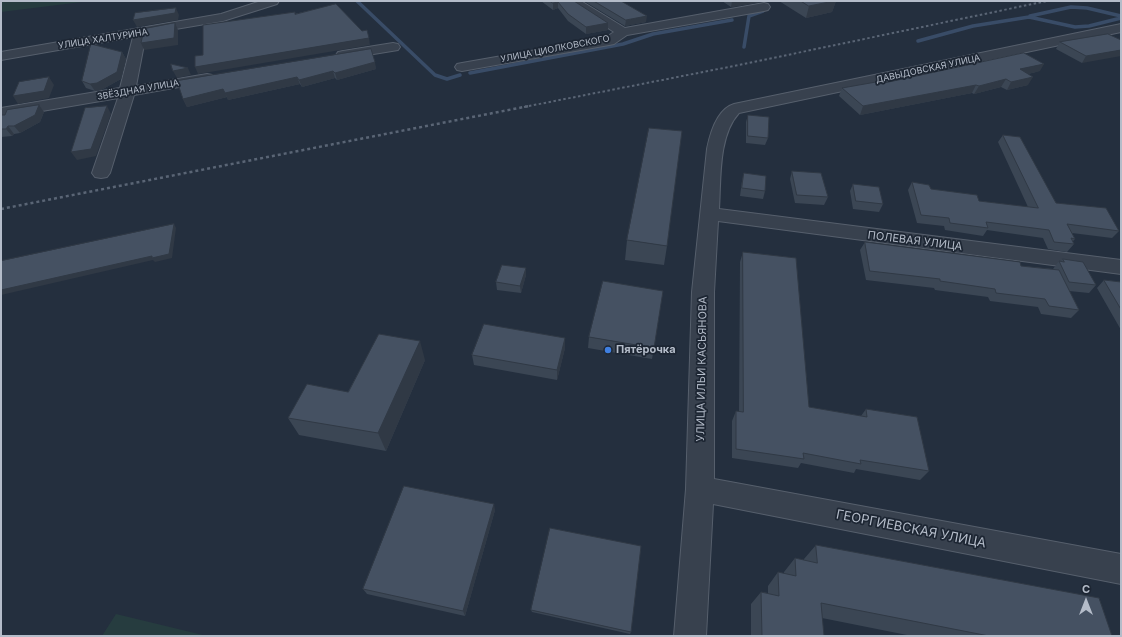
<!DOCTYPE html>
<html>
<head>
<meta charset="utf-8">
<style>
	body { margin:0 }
	#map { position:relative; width:1122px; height:637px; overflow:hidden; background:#242f3e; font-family:Inter,sans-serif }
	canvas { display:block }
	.frame { position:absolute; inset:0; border:2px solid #b4bcc9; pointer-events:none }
	.north { position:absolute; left:1066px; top:581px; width:40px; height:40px; -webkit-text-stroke:3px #1d2633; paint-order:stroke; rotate:0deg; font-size:11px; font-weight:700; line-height:16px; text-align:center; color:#b4bcc9 }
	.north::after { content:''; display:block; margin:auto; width:14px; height:18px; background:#b4bcc9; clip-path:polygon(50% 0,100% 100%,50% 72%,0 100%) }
</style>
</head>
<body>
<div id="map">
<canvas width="1122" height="637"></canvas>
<div class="frame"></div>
<div class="north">С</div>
</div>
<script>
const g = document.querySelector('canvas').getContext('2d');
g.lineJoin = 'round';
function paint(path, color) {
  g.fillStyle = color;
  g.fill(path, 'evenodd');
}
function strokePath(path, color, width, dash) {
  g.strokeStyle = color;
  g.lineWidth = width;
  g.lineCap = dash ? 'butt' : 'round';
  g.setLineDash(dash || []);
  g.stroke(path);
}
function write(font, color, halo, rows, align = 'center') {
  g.font = font + ' Inter,sans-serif';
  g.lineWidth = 3.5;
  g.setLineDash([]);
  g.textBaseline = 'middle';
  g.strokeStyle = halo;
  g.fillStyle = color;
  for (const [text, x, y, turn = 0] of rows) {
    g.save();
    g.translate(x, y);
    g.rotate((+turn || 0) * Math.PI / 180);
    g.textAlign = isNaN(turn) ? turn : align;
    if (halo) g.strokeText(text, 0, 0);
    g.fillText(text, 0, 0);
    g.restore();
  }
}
paint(new Path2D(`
	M1 1H90L1 12Z
	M116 614 207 636H102Z`), '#263c3f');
strokePath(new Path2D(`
	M357 1 435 75 447 79 460 75
	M1030 16 1071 7 1087 8 1121 16
	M918 41 973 26 1029 17 1075 27 1089 26 1121 18
	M744 47 749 16 763 11
	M470 73 623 44 653 34 732 20`), '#394c67', 3.5);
const minor = new Path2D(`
	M261 1H279L277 4 223 21 146 34 136 86 207 74 212 75 214 78 212 81 207 82 134 95 110 173 107 177 101 178 95 177 92 173 118 98 1 118V108L120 88 133 37 1 60V52L221 14Z
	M567 1H581L625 28 764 3 768 4 770 7 768 10 764 11 627 35 614 44 609 45 462 71 457 70 455 67 457 64 462 63 605 38 614 32Z
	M1121 24V32L739 113C718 136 721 179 719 209L1121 260V274L718 221 714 292V479L1121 554V584L713 504 706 636H674L686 489 692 292 707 149C710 134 717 109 734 104Z
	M393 43 398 44 400 47 398 50 343 59 338 58 336 55 338 52 343 51Z`);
strokePath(minor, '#565f6c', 2);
paint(minor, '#38414e');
strokePath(new Path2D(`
	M524 107 744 64 1047 1`), '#5a6575', 2, [2.5, 2.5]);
strokePath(new Path2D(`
	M1 209 529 106`), '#5a6575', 2.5, [3, 3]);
paint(new Path2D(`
	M541 1H574L608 30 586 34 568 21 558 8 553 10Z
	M584 1H621L646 22 625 26Z
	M722 1H767L731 7Z
	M779 1H836L832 12 806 18Z
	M1121 40 1082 63 1056 49 1060 42Z
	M371 49 376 69 337 80 335 78 302 87 300 84 228 100 227 97 187 107 183 99Z
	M122 52 126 59 121 79 101 90 95 91 86 88 82 81Z
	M1040 71 1028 74V85L1007 90 1001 87 974 94 972 93 860 115 839 96 842 88 878 84Z
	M44 112 40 122 20 133 14 134 12 136 1 137V115Z
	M748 115 768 138 765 145 746 143V122Z
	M1003 135 1056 203 1119 231 1112 238 1072 233 1075 239 1072 242 1074 244 1067 252 1048 249 1043 238 987 230 983 236 945 230 944 226 917 223 908 190 912 182 931 189 979 201 1028 207 998 142Z
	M792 171 828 197 824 205 795 203 790 179Z
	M744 173 765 191 763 199 740 196 742 181Z
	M853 184 883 204 879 212 853 209 850 191Z
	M627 240 667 246 664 265 625 260Z
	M865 242 1021 266 1053 269 1059 261H1061L1063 259 1096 285 1089 293 1069 291 1079 310 1071 318 1041 314 1038 307 990 301 988 297 935 290 934 288 866 280 860 250Z
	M743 252 809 407 861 416 866 409 929 471 920 480 856 469 854 473 801 463 798 468 732 458V421L736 411 739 412 740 262Z
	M526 268V275L521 293 497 290 496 282Z
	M1104 280 1121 282V330L1097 288Z
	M589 337 654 348 652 359 588 348Z
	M565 338V348L557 380 474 365 472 355Z
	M425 360 386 451 299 435 288 418 348 392Z
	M495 510 465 616 367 594 363 589Z
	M816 545 1112 636H912L822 618 824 636H751V604L761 592 768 593V586L778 572 784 574V572L795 558 804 560V559Z
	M531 610 631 632 630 634 532 612Z`), '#3b4654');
paint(new Path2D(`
	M732 1H767L731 7Z
	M834 1H836L832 12 806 18 809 6Z
	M558 2V8L553 10V3Z
	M176 8 179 15 178 20 137 27 133 20Z
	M647 16 646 22 625 26 626 20Z
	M175 23 178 30V45L144 50 141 43Z
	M608 23V30L586 34V27Z
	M369 38 370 45 198 74 195 67Z
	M1121 50V56L1082 63 1086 56Z
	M122 52 126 59 121 79 101 90 95 91 90 84Z
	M375 62 376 69 337 80 335 73Z
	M1044 64 1040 71 1015 77 1020 69Z
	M188 68 191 75 177 78 173 71Z
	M333 71 335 78 302 87 299 80Z
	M49 77 54 85 49 98 18 104 13 96Z
	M297 77 300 84 228 100 225 93Z
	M1033 77 1028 85 1007 90 1011 82Z
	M1006 79 1001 87 974 94 979 86Z
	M976 85 972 93 860 115 863 106Z
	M223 89 227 97 187 107 183 99Z
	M39 105 44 112 40 122 20 133 14 126Z
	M107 106 111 114 96 156 77 160 71 152Z
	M8 126 14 134 12 136 6 129Z
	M174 224 176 228 172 258 155 262 153 260 1 295V290Z
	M526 268V275L521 293 520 286Z
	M565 338V348L557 380V370Z
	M420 341 425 360 386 451 378 433Z
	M494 504 495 510 465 616 463 611Z`), '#303945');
const building = new Path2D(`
	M550 1H574L608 23 586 27 568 14 558 2 553 3Z
	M594 1H621L647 16 626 20Z
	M801 1H834L809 6Z
	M336 4 362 31 367 30 369 38 195 67V56L203 55V25L295 12V14Z
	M176 8 175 13 133 20 135 13Z
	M175 23 174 38 141 43 144 29Z
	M1108 34 1121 40V50L1086 56 1060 42Z
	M91 44 122 52 117 72 97 83 90 84 82 81Z
	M371 49 375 62 335 73 333 71 299 80 297 77 225 93 223 89 183 99 177 81Z
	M1024 53 1044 64 1020 69 1033 77 1011 82 1006 79 979 86 976 85 863 106 842 88 876 82 878 84Z
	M171 64 188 68 173 71Z
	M49 77 44 91 13 96 19 82Z
	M39 105 35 115 14 126H8L6 129H1V115H5L7 110Z
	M107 106 91 149 71 152 85 108Z
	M748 115 769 117 768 138 748 136Z
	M649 128 682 131 667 246 627 240Z
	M1003 135 1020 137 1056 203 1106 208 1119 231 1067 224 1075 239 1071 238 1074 244 1054 242 1049 230 986 222 988 228 950 223 949 218 921 215 912 182 929 185 931 189 977 195 979 201 1038 208Z
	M792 171 821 173 828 197 797 195Z
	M744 173 766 176 765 191 742 188Z
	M853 184 879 187 883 204 856 201Z
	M174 224 169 254 152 258V256L1 290V261Z
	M865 242 1020 262 1021 266 1059 270 1079 310 1049 306 1045 299 996 293 995 289 940 281V279L870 271Z
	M743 252 796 258 809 407 867 417 866 409 917 417 929 471 860 460 861 464 803 453 804 459 736 449V411L743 412Z
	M1063 259 1083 262 1096 285 1069 282 1059 261 1064 262Z
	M502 265 526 268 520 286 496 282Z
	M1104 280 1121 282V309Z
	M603 281 663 291 654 348 589 337Z
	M484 324 565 338 557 370 472 355Z
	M379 334 420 341 378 433 288 418 307 384 348 392Z
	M404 486 494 504 463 611 363 589Z
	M550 528 641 546 631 632 531 610Z
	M816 545 1099 598 1112 636H989L821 603 824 636H762L761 592 779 596 778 572 796 576 795 558 817 563Z`);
paint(building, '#455162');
strokePath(building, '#303945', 1);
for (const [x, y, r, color] of [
	[608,350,4,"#3f7fe0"]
]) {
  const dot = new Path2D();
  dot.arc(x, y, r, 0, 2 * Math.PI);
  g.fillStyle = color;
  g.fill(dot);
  strokePath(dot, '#1d2633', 1.5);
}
write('9px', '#b4bcc9', '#1d2633', [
	["УЛИЦА ХАЛТУРИНА",103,39,-9],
	["УЛИЦА ЦИОЛКОВСКОГО",555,49,-11],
	["ДАВЫДОВСКАЯ УЛИЦА",928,69,-12],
	["ЗВЁЗДНАЯ УЛИЦА",138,90,-10]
]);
write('11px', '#b4bcc9', '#1d2633', [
	["ПОЛЕВАЯ УЛИЦА",915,241,7],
	["УЛИЦА ИЛЬИ КАСЬЯНОВА",702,369,-89]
]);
write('bold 11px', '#b4bcc9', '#1d2633', [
	["Пятёрочка",616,350]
], 'left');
write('13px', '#b4bcc9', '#1d2633', [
	["ГЕОРГИЕВСКАЯ УЛИЦА",911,529,11]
]);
</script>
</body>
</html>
